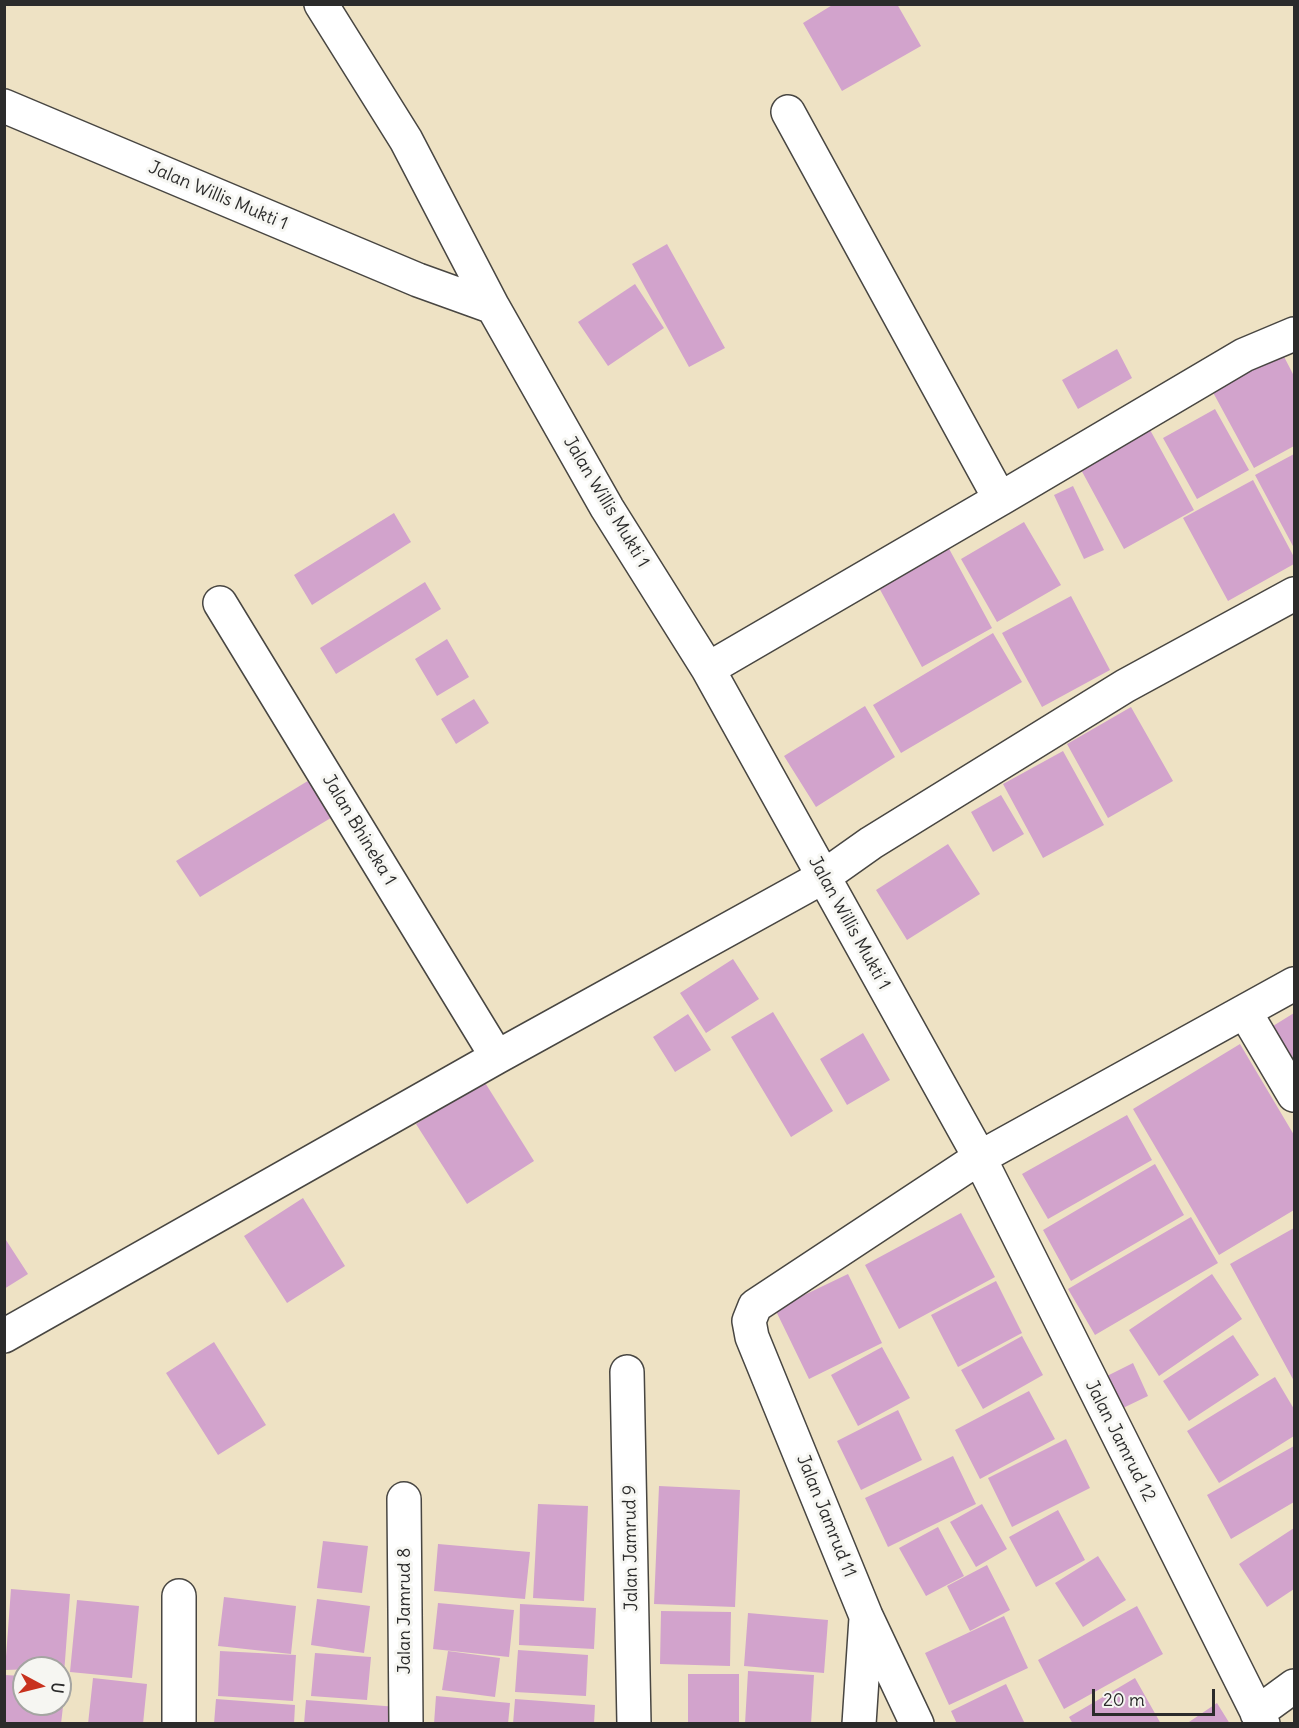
<!DOCTYPE html>
<html>
<head>
<meta charset="utf-8">
<style>
	body { margin:0 }
	#map { position:relative; width:1299px; height:1728px; overflow:hidden; background:#eee2c4; font-family:Delius,sans-serif }
	canvas { display:block }
	.frame { position:absolute; inset:0; border:6px solid #2b2b2b; pointer-events:none }
	.north { position:absolute; left:12px; top:1656px; width:60px; height:60px; box-sizing:border-box; background:#f6f6f2; border:2px solid #a5a5a2; border-radius:50%; rotate:97deg; font-size:16px; font-weight:700; line-height:24px; text-align:center; color:#2b2b2b }
	.north::after { content:''; display:block; margin:auto; width:21px; height:27px; background:#c8321e; clip-path:polygon(50% 0,100% 100%,50% 72%,0 100%) }
	.scale { position:absolute; left:1092px; top:1689px; width:123px; height:27px; box-sizing:border-box; border:3px solid #2b2b2b; border-top:0; padding-left:8px; font-size:18px; line-height:21px; white-space:nowrap; color:#2b2b2b; -webkit-text-stroke:4px #f6f6f2; paint-order:stroke }
</style>
</head>
<body>
<div id="map">
<canvas width="1299" height="1728"></canvas>
<div class="frame"></div>
<div class="north">U</div>
<div class="scale">20 m</div>
</div>
<script>
const g = document.querySelector('canvas').getContext('2d');
g.lineJoin = 'round';
function paint(path, color) {
  g.fillStyle = color;
  g.fill(path, 'evenodd');
}
function strokePath(path, color, width, dash) {
  g.strokeStyle = color;
  g.lineWidth = width;
  g.lineCap = dash ? 'butt' : 'round';
  g.setLineDash(dash || []);
  g.stroke(path);
}
function write(font, color, halo, rows, align = 'center') {
  g.font = font + ' Delius,sans-serif';
  g.lineWidth = 6;
  g.setLineDash([]);
  g.textBaseline = 'middle';
  g.strokeStyle = halo;
  g.fillStyle = color;
  for (const [text, x, y, turn = 0] of rows) {
    g.save();
    g.translate(x, y);
    g.rotate((+turn || 0) * Math.PI / 180);
    g.textAlign = isNaN(turn) ? turn : align;
    if (halo) g.strokeText(text, 0, 0);
    g.fillText(text, 0, 0);
    g.restore();
  }
}
paint(new Path2D(`
	M834 4H897L921 46 842 91 803 23Z
	M667 244 725 348 689 367 632 264Z
	M635 284 664 328 608 366 578 322Z
	M1279 347 1294 376V446L1254 468 1209 385Z
	M1117 349 1132 378 1078 409 1062 380Z
	M1215 409 1249 470 1197 499 1163 438Z
	M1149 428 1194 510 1124 549 1079 466Z
	M1294 454V548L1255 475Z
	M1253 480 1294 557V564L1228 601 1183 518Z
	M1073 486 1104 550 1084 559 1054 495Z
	M394 513 411 542 312 605 294 575Z
	M1024 522 1061 585 997 622 961 559Z
	M947 545 992 628 922 667 877 584Z
	M425 582 441 609 336 674 320 648Z
	M1071 596 1110 670 1042 707 1002 633Z
	M993 633 1022 682 901 753 873 705Z
	M447 639 469 677 437 696 415 659Z
	M474 699 489 723 456 744 441 719Z
	M865 706 895 757 816 807 784 756Z
	M1131 707 1173 781 1108 818 1067 744Z
	M1063 751 1104 825 1043 858 1003 784Z
	M316 776 339 813 200 897 176 861Z
	M1001 795 1024 834 993 852 971 812Z
	M948 844 980 894 907 940 876 890Z
	M733 959 759 999 706 1033 680 993Z
	M773 1012 833 1111 791 1137 731 1037Z
	M1294 1013V1060L1273 1026Z
	M688 1014 711 1050 675 1072 653 1037Z
	M863 1033 890 1080 847 1105 820 1059Z
	M1240 1044 1294 1135V1210L1219 1255 1133 1109Z
	M484 1081 534 1161 467 1204 416 1124Z
	M1127 1115 1152 1160 1048 1219 1022 1174Z
	M1155 1164 1184 1215 1071 1281 1043 1230Z
	M303 1198 345 1266 287 1303 244 1236Z
	M961 1213 995 1277 899 1329 865 1265Z
	M1191 1217 1218 1263 1095 1335 1068 1289Z
	M1294 1228V1381L1230 1264Z
	M4 1237 28 1274 4 1289Z
	M848 1274 882 1343 809 1379 775 1309Z
	M1212 1274 1242 1319 1159 1376 1129 1330Z
	M996 1281 1022 1333 958 1367 931 1315Z
	M1233 1335 1259 1375 1189 1421 1163 1381Z
	M1022 1336 1043 1375 983 1409 961 1370Z
	M214 1342 266 1425 218 1455 166 1373Z
	M882 1347 910 1398 858 1426 831 1375Z
	M1133 1363 1148 1396 1123 1408 1107 1376Z
	M1275 1377 1294 1409V1436L1219 1483 1187 1431Z
	M1029 1391 1055 1439 980 1479 955 1430Z
	M898 1410 922 1460 861 1490 837 1441Z
	M1066 1439 1090 1488 1012 1527 988 1478Z
	M1294 1446V1502L1231 1539 1207 1495Z
	M953 1456 976 1504 888 1547 865 1498Z
	M659 1486 740 1490 735 1607 654 1604Z
	M538 1504 588 1506 584 1601 533 1598Z
	M982 1504 1007 1549 976 1567 950 1522Z
	M1058 1510 1085 1560 1036 1587 1009 1537Z
	M938 1527 964 1576 926 1596 899 1548Z
	M1294 1528V1589L1267 1607 1239 1564Z
	M323 1541 368 1546 362 1593 317 1588Z
	M438 1544 530 1552 525 1599 434 1591Z
	M1098 1556 1126 1600 1083 1627 1055 1583Z
	M987 1565 1010 1610 970 1631 947 1586Z
	M11 1589 70 1594 64 1674H60V1668L5 1670Z
	M224 1597 296 1606 291 1654 218 1646Z
	M317 1599 370 1606 364 1653 311 1645Z
	M77 1600 139 1606 132 1678 70 1672Z
	M438 1603 514 1610 509 1657 433 1649Z
	M520 1604 596 1608 594 1649 519 1645Z
	M1137 1606 1163 1654 1064 1709 1038 1660Z
	M661 1611 731 1612 730 1666 660 1664Z
	M748 1613 828 1620 824 1673 744 1666Z
	M1004 1616 1028 1668 949 1705 925 1653Z
	M518 1650 588 1655 586 1696 515 1692Z
	M220 1651 296 1655 293 1701 218 1696Z
	M448 1651 500 1658 495 1697 442 1690Z
	M315 1653 371 1657 367 1700 311 1696Z
	M748 1671 814 1675 811 1724H745Z
	M688 1674H739V1724H688Z
	M4 1675 24 1676V1704H60V1680H66L61 1724H4Z
	M93 1678 147 1684 143 1724H88Z
	M1135 1678 1161 1724H1073L1069 1717Z
	M1006 1684 1025 1724H957L951 1711Z
	M436 1696 510 1703 508 1724H434Z
	M216 1699 295 1705 294 1724H214Z
	M515 1699 595 1705 594 1724H513Z
	M306 1700 398 1707 397 1724H304Z
	M1217 1703 1230 1724H1186Z`), '#d2a3cc');
const street = new Path2D(`
	M321 4 406 140 493 307
	M4 106 418 280 493 307 607 508 708 669 974 1147 1263 1724
	M1000 499 1244 355 1294 334
	M220 603 497 1057
	M708 669 1000 499 788 112
	M1245 1012 1294 1095
	M4 1336 497 1057 823 877 871 843 1125 686 1294 594
	M627 1372 634 1724
	M404 1499 406 1724
	M1257 1713 1294 1686
	M179 1724V1596
	M859 1724 866 1618
	M917 1724 866 1616 752 1337 749 1321 755 1306 979 1158 1294 984`);
strokePath(street, '#484642', 36);
strokePath(street, '#fff', 33);
write('18px', '#2b2b2b', '#f6f6f2', [
	["Jalan Willis Mukti 1",218,196,23],
	["Jalan Willis Mukti 1",606,502,59],
	["Jalan Bhineka 1",359,830,59],
	["Jalan Willis Mukti 1",849,923,61],
	["Jalan Jamrud 12",1120,1441,63],
	["Jalan Jamrud 11",826,1516,68],
	["Jalan Jamrud 9",631,1548,-91],
	["Jalan Jamrud 8",405,1611,-90]
]);
</script>
</body>
</html>
